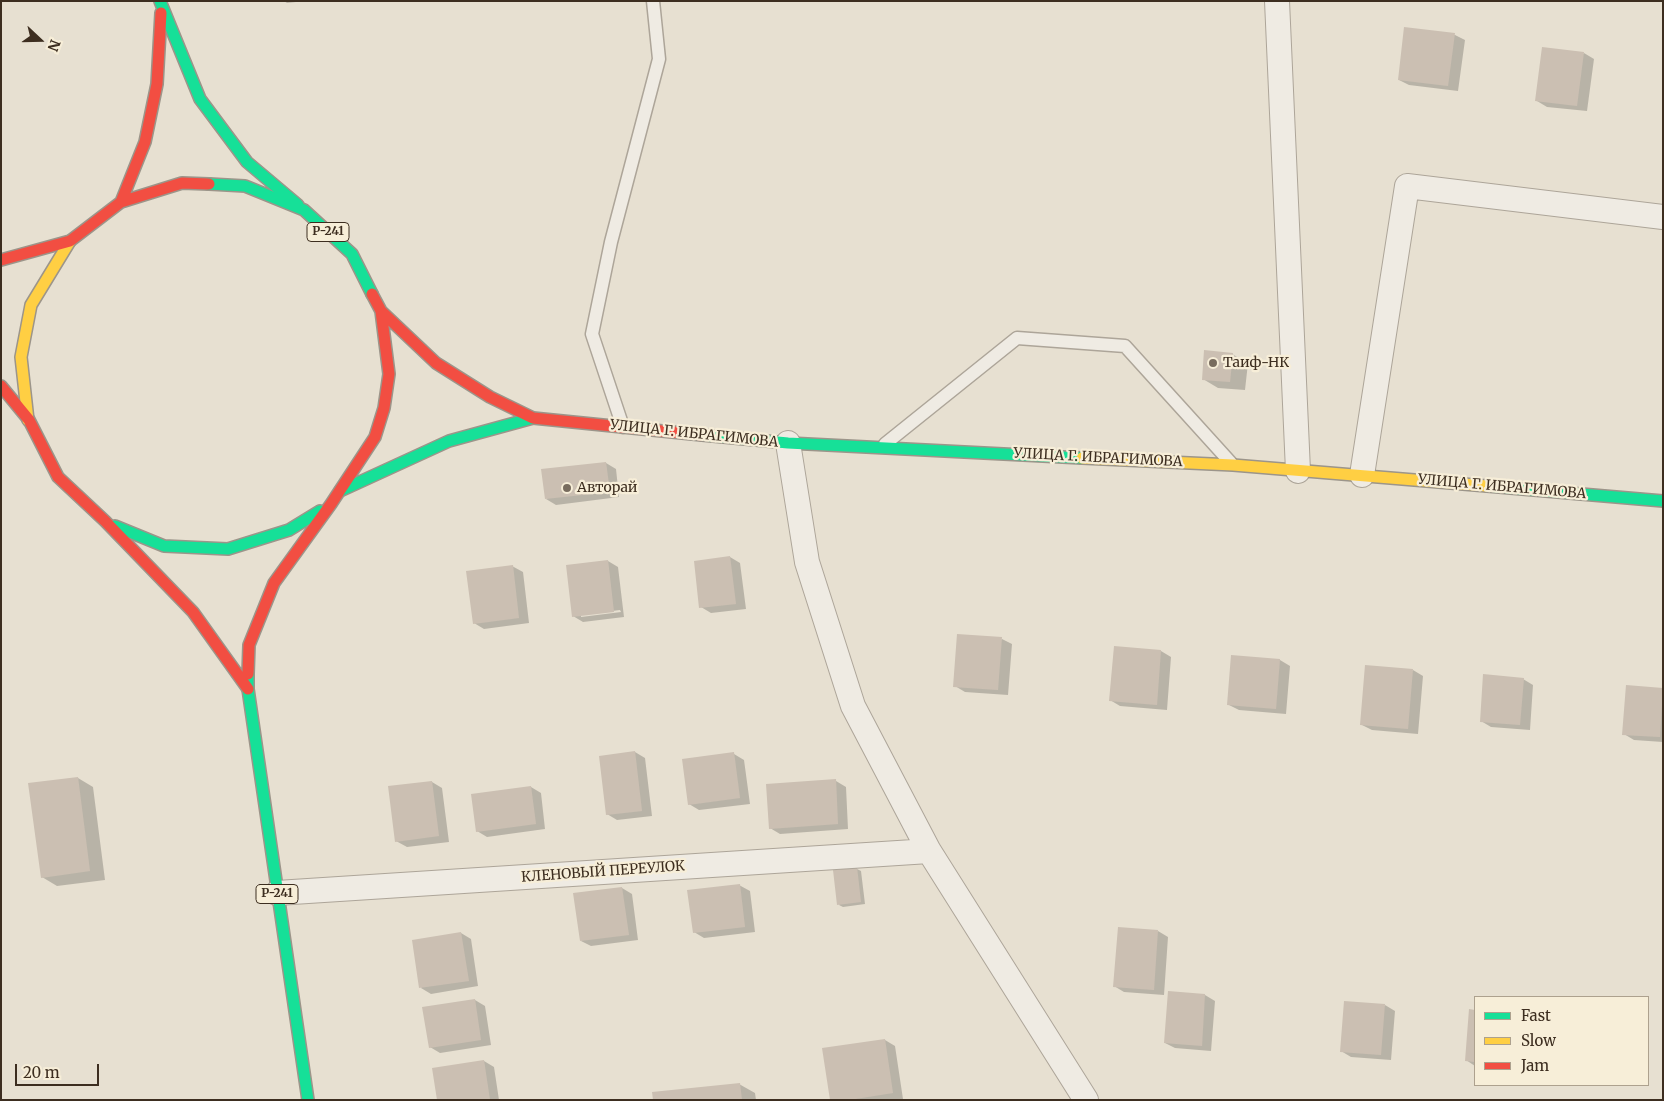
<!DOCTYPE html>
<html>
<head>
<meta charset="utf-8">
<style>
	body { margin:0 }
	#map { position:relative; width:1664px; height:1101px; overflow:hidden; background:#e7e0d1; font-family:Merriweather,serif }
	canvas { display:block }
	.frame { position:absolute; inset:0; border:2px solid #3d2e20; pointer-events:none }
	.legend { position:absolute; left:1474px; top:996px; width:175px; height:90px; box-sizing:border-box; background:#f7eed8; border:1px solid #ada18e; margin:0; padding:6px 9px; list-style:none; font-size:15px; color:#3d2e20 }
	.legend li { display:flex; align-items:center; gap:10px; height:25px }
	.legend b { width:25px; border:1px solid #ada18e }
	.north { position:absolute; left:15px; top:15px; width:50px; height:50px; -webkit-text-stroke:4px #f7eed8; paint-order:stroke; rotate:111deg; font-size:14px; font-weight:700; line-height:20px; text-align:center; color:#3d2e20 }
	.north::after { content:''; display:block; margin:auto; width:18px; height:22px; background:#3d2e20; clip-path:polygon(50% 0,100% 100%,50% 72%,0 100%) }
	.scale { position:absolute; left:15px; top:1064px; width:84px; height:22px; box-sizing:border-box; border:2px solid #3d2e20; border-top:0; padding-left:6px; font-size:15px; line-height:18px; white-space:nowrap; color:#3d2e20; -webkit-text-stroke:4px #f7eed8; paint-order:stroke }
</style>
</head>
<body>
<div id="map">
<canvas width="1664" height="1101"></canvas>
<div class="frame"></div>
<ul class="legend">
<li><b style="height:6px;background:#16e098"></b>Fast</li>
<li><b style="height:6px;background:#ffcf43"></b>Slow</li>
<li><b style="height:6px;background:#f24e42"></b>Jam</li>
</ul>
<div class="north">N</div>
<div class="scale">20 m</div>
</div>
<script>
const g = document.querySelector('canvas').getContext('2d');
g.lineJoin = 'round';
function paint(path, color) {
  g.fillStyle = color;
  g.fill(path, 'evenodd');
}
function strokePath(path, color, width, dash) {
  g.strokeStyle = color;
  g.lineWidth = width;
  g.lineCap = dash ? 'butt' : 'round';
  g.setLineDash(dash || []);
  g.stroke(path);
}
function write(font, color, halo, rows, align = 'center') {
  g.font = font + ' Merriweather,serif';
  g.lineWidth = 4.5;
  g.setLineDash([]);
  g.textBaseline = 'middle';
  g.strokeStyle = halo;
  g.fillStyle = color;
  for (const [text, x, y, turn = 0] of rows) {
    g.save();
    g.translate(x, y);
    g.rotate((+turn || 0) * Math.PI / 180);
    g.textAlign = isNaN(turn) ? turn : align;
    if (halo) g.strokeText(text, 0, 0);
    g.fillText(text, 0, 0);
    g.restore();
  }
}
paint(new Path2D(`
	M284 1H305L287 3Z
	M1405 28 1455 35 1465 40 1458 91 1409 85 1399 80Z
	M1584 53 1594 59 1587 111 1547 107 1537 101Z
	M1232 354 1248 363 1245 390 1218 388 1203 379Z
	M606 463 616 469 619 497 556 505 546 499Z
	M730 557 740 563 746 609 711 613 701 607 695 562Z
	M608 561 618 567 624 617 583 622 573 616ZM620 610 621 612 581 617V615Z
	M512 566 523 572 529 623 484 629 474 623Z
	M1002 639 1012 644 1008 695 965 692 955 686Z
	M1115 648 1161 651 1171 657 1167 710 1120 706 1110 700Z
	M1232 656 1280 660 1290 666 1286 714 1239 710 1229 705Z
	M1413 670 1423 676 1418 734 1372 730 1362 725Z
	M1523 679 1533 685 1530 730 1491 727 1481 721Z
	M1663 690V742L1634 740 1624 734Z
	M635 752 645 758 652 816 617 820 607 814Z
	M734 754 744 760 750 804 699 810 689 804Z
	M78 778 93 787 105 880 57 886 42 877Z
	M836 781 846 787 848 829 780 834 770 828Z
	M432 782 442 788 449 842 407 847 396 841Z
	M531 787 541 793 545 829 487 837 477 831Z
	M857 869 861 871 865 904 843 907 839 905Z
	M739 885 750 891 755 932 704 938 694 932Z
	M622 888 632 894 638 940 591 946 581 941Z
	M1158 931 1168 937 1164 995 1124 992 1114 986Z
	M461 933 471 939 478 986 431 994 421 988Z
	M1169 993 1205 995 1215 1001 1211 1051 1175 1048 1165 1043Z
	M475 1000 485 1006 491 1045 440 1053 430 1047Z
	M1385 1005 1395 1011 1391 1060 1351 1057 1341 1051Z
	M1470 1011H1475V1066L1466 1060Z
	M885 1040 895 1046 903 1099 831 1100Z
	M484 1061 494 1067 499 1100H438Z
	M739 1084 755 1093 756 1100H654Z`), '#0003');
paint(new Path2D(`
	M1404 27 1455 33 1448 86 1398 80Z
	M1542 47 1584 52 1577 106 1535 101Z
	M1204 350 1233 353 1230 382 1202 380Z
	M606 462 610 492 545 499 541 469Z
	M730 556 736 604 699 608 694 561Z
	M608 560 614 612 572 617 566 565Z
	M513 565 519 618 473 624 466 571Z
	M957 634 1002 637 998 690 953 687Z
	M1114 646 1161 650 1157 705 1109 701Z
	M1231 655 1280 659 1276 709 1227 705Z
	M1365 665 1413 669 1408 729 1360 725Z
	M1483 674 1524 678 1520 725 1480 722Z
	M1626 685 1663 688 1660 737 1622 735Z
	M635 751 642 811 606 815 599 756Z
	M734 752 740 798 688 805 682 759Z
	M78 777 90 871 41 878 28 783Z
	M836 779 838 824 769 829 766 784Z
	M432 781 439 836 395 842 388 786Z
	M531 786 536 824 476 832 471 794Z
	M857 867 861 902 837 905 833 870Z
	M740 884 745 927 693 933 687 890Z
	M622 887 629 935 580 941 573 893Z
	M1118 927 1158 930 1154 990 1113 987Z
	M461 932 469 981 419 988 412 940Z
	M1168 991 1205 994 1202 1046 1164 1043Z
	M475 999 481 1040 429 1048 422 1007Z
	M1344 1001 1385 1004 1381 1055 1340 1052Z
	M1469 1009 1475 1010V1062L1465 1061Z
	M885 1039 893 1093 849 1100H830L822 1048Z
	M484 1060 490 1100H437L432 1068Z
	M740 1083 742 1100H653L652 1092Z`), '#cbbfb2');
const lane = new Path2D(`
	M623 427 592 334 611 242 659 59 653 1
	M885 444 1017 338 1125 346 1231 463`);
const street = new Path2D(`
	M1277 1 1298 471
	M788 443 807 562 853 706 929 851 1086 1100
	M1362 475 1407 186 1663 217
	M277 893 929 851`);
const fast = new Path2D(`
	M160 1 200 99 247 162 298 205
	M209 184 245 186 304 210 352 254 372 294
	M702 435 788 443 1082 458
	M1487 486 1663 501
	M340 491 449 441 533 418
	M115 526 164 546 228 549 289 530 320 511
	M248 674V689L308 1100`);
const slow = new Path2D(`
	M28 420 21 357 31 305 70 241
	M1082 458 1233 465 1487 486`);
const jam = new Path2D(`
	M121 202 145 142 157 84 161 13
	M1 260 70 241 121 202 182 183 209 184
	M381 311 436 363 490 397 533 418 702 435
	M1 386 29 420 58 477 105 521 193 612 248 689
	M248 674 249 645 274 583 331 504 375 437 384 408 389 374 381 311 372 294`);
strokePath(lane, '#ada599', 15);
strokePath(street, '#ada599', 26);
strokePath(fast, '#9c958a', 14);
strokePath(slow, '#9c958a', 14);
strokePath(jam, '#9c958a', 14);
strokePath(lane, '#efebe3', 12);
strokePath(street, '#efebe3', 24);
strokePath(fast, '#16e098', 11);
strokePath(slow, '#ffcf43', 11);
strokePath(jam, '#f24e42', 11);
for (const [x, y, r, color] of [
	[1213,363,5,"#786c5e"],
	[567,488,5,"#786c5e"]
]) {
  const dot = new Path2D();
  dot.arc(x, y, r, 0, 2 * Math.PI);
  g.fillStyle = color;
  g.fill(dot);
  strokePath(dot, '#f7eed8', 2);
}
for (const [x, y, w] of [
	[328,232,42],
	[277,894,42]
]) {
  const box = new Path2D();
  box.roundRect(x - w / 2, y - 9.5, w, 19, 4);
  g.fillStyle = '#f7eed8';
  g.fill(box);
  strokePath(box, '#3d2e20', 1);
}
write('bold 12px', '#3d2e20', null, [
	["Р-241",328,232],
	["Р-241",277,894]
]);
write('14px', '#3d2e20', '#f7eed8', [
	["Таиф-НК",1223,363],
	["Авторай",577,488]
], 'left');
write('14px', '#3d2e20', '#f7eed8', [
	["УЛИЦА Г. ИБРАГИМОВА",694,434,6],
	["УЛИЦА Г. ИБРАГИМОВА",1098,458,3],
	["УЛИЦА Г. ИБРАГИМОВА",1502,487,5],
	["КЛЕНОВЫЙ ПЕРЕУЛОК",603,872,-4]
]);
</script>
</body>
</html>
